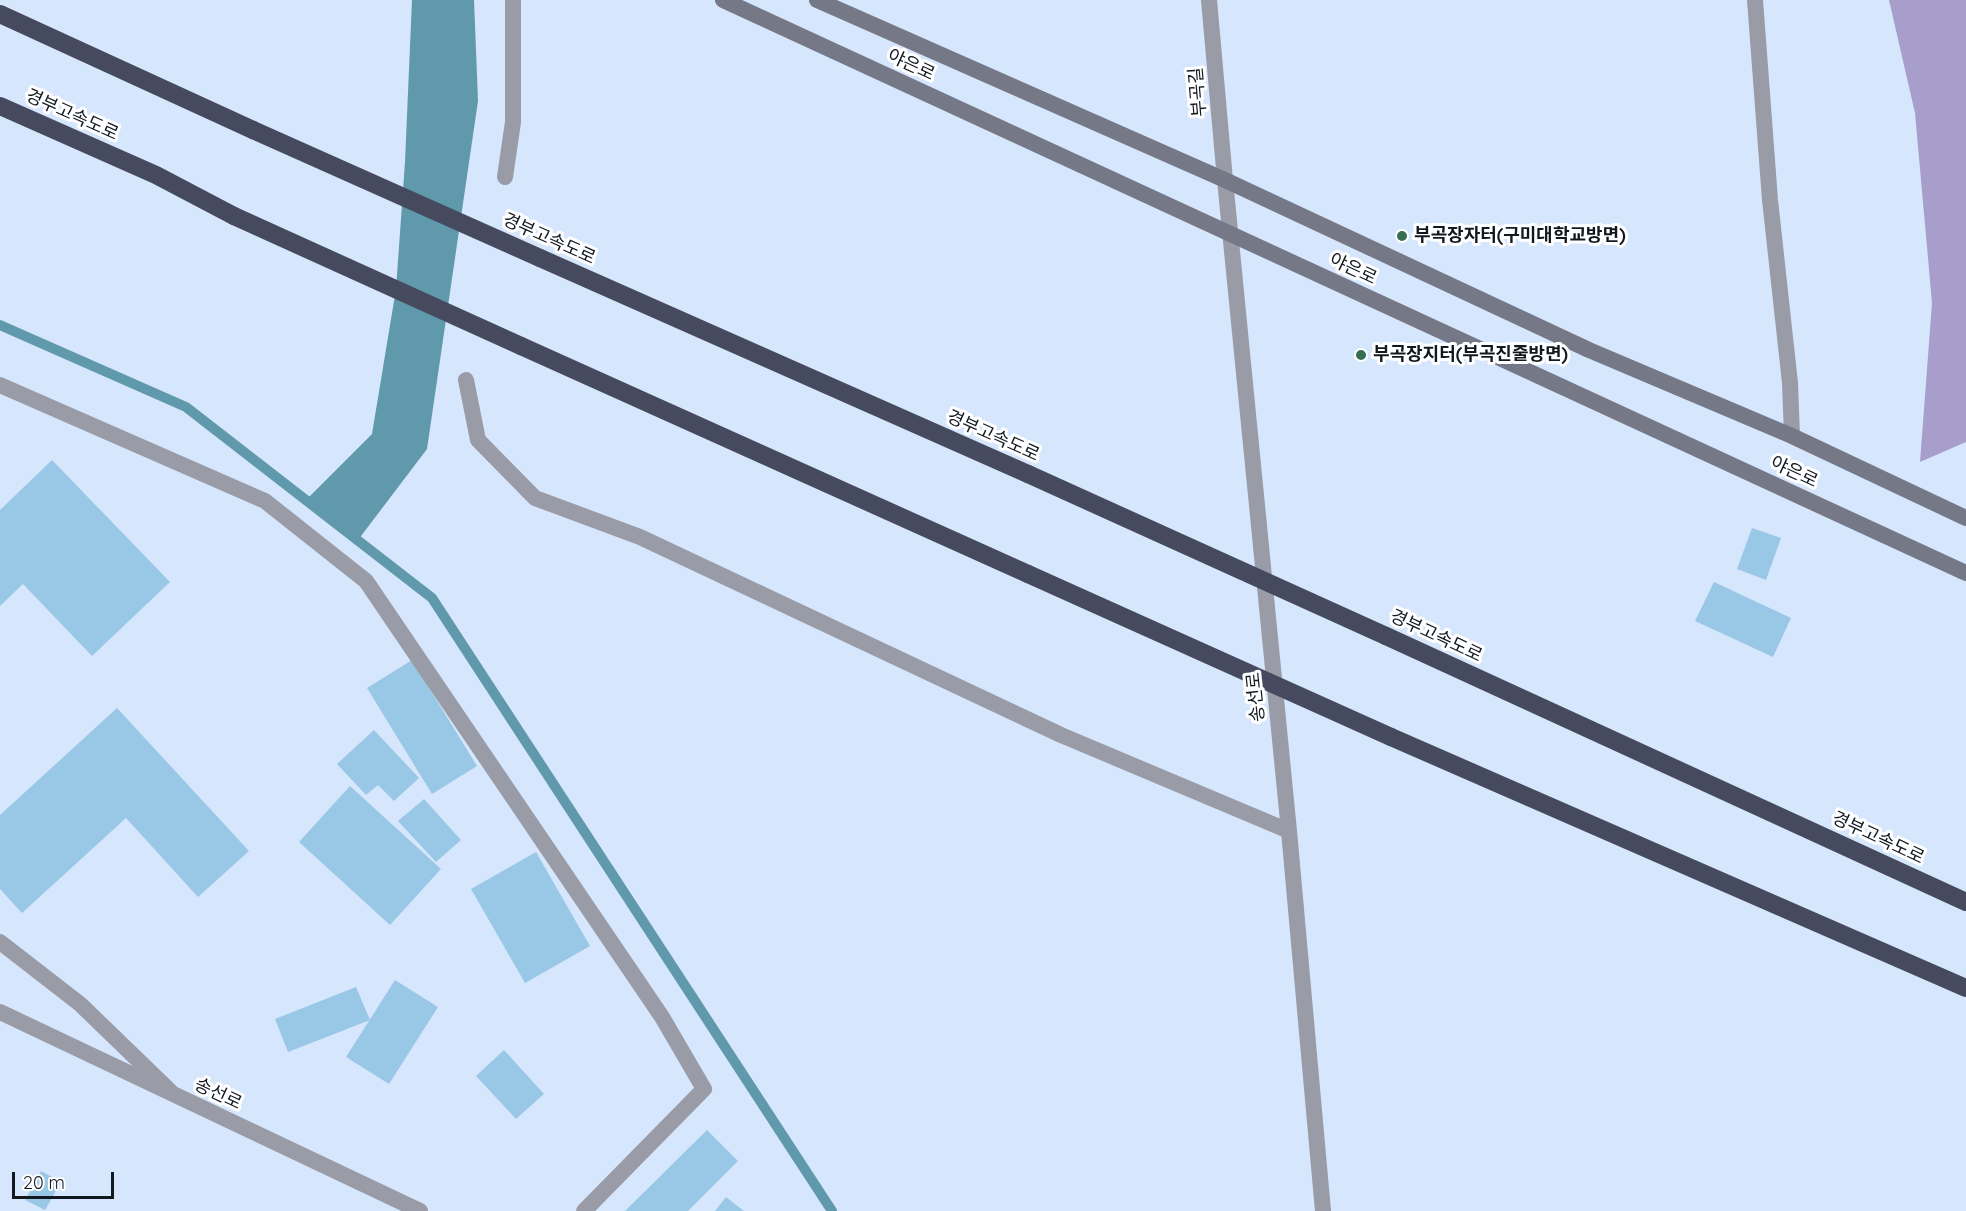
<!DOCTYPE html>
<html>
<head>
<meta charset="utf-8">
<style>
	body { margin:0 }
	#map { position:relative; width:1966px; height:1211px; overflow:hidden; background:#d6e6fc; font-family:Quicksand,sans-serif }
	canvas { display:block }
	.scale { position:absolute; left:12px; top:1172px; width:102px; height:27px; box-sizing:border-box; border:3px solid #12181f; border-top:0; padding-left:8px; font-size:18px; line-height:21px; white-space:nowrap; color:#12181f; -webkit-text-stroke:4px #fff; paint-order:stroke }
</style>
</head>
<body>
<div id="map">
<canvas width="1966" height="1211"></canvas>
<div class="scale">20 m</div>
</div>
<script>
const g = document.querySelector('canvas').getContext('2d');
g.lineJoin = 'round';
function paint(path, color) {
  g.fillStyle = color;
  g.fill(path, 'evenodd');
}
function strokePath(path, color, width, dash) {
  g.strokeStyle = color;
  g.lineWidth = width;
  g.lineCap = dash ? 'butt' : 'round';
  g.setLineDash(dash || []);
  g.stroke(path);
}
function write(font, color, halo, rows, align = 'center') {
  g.font = font + ' Quicksand,"Noto Sans KR",sans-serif';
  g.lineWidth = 6;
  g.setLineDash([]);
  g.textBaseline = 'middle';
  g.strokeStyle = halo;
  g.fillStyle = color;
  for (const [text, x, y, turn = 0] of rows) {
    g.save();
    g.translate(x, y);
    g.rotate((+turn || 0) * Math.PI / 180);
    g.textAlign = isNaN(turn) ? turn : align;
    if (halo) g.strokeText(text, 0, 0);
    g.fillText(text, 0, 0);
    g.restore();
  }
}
paint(new Path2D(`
	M1889 0H1966V442L1920 462 1932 303 1915 113Z`), '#a89ecb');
paint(new Path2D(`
	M412 0H474L478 101 427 449 358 540 306 500 372 434 396 289 405 162Z`), '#5f99ab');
strokePath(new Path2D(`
	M0 325 186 407 432 598 832 1211`), '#5f99ab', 10);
paint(new Path2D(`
	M52 460 170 582 92 656 23 584 0 606V510Z
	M1752 528 1781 538 1766 580 1737 569Z
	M1714 582 1791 618 1773 657 1695 621Z
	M412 660 477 766 432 794 367 688Z
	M117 708 249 851 198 897 126 818 22 913 0 889V815Z
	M374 730 419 778 394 801 378 785 366 795 337 764Z
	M350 786 441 869 390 925 299 842Z
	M424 799 461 840 436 862 398 821Z
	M536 852 590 946 525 983 471 889Z
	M395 980 438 1007 389 1084 346 1057Z
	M356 987 370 1020 288 1052 275 1019Z
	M504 1050 544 1094 516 1119 476 1076Z
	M707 1130 738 1161 688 1211H625Z
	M41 1171 61 1182 45 1210 25 1200Z
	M726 1197 744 1211H715Z`), '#99c7e6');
strokePath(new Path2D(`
	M1755 0 1770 200 1790 383 1792 436
	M505 177 513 122V0
	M1225 180 1289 831 1323 1211
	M466 380 478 440 535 498 640 537 1061 735 1289 831
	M0 385 265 501 366 581 662 1017 704 1089 584 1211
	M0 942 80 1004 170 1091`), '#999ba6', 16);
strokePath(new Path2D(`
	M1209 0 1225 180`), '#999ba6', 16);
strokePath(new Path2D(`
	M0 1012 420 1211`), '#999ba6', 16);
strokePath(new Path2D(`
	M723 0 1966 573
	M817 0 1225 180 1589 350 1792 436 1966 518`), '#757887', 16);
strokePath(new Path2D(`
	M0 14 253 130
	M0 106 156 175 234 216
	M540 258 1028 474
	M521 346 1028 574
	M1386 636 1966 902
	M1391 737 1966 988`), '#464a5e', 18);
strokePath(new Path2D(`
	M253 130 540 258
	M234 216 521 346
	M1028 474 1386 636
	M1028 574 1391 737`), '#464a5e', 18);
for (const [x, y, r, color] of [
	[1402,236,6,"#366d54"],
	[1361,355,6,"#366d54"]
]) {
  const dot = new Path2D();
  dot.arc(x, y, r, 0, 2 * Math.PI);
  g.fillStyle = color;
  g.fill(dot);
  strokePath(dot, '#fff', 2);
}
write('18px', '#12181f', '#fff', [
	["야은로",911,65,25],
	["부곡길",1198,92,-95],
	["경부고속도로",72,115,24],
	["경부고속도로",549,239,24],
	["야은로",1353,269,25],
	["경부고속도로",993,436,24],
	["야은로",1794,472,25],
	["경부고속도로",1436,636,25],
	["송선로",1256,697,-96],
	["경부고속도로",1878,838,25],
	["송선로",218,1094,25]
]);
write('bold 18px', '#12181f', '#fff', [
	["부곡장자터(구미대학교방면)",1414,236],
	["부곡장지터(부곡진줄방면)",1373,355]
], 'left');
</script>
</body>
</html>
